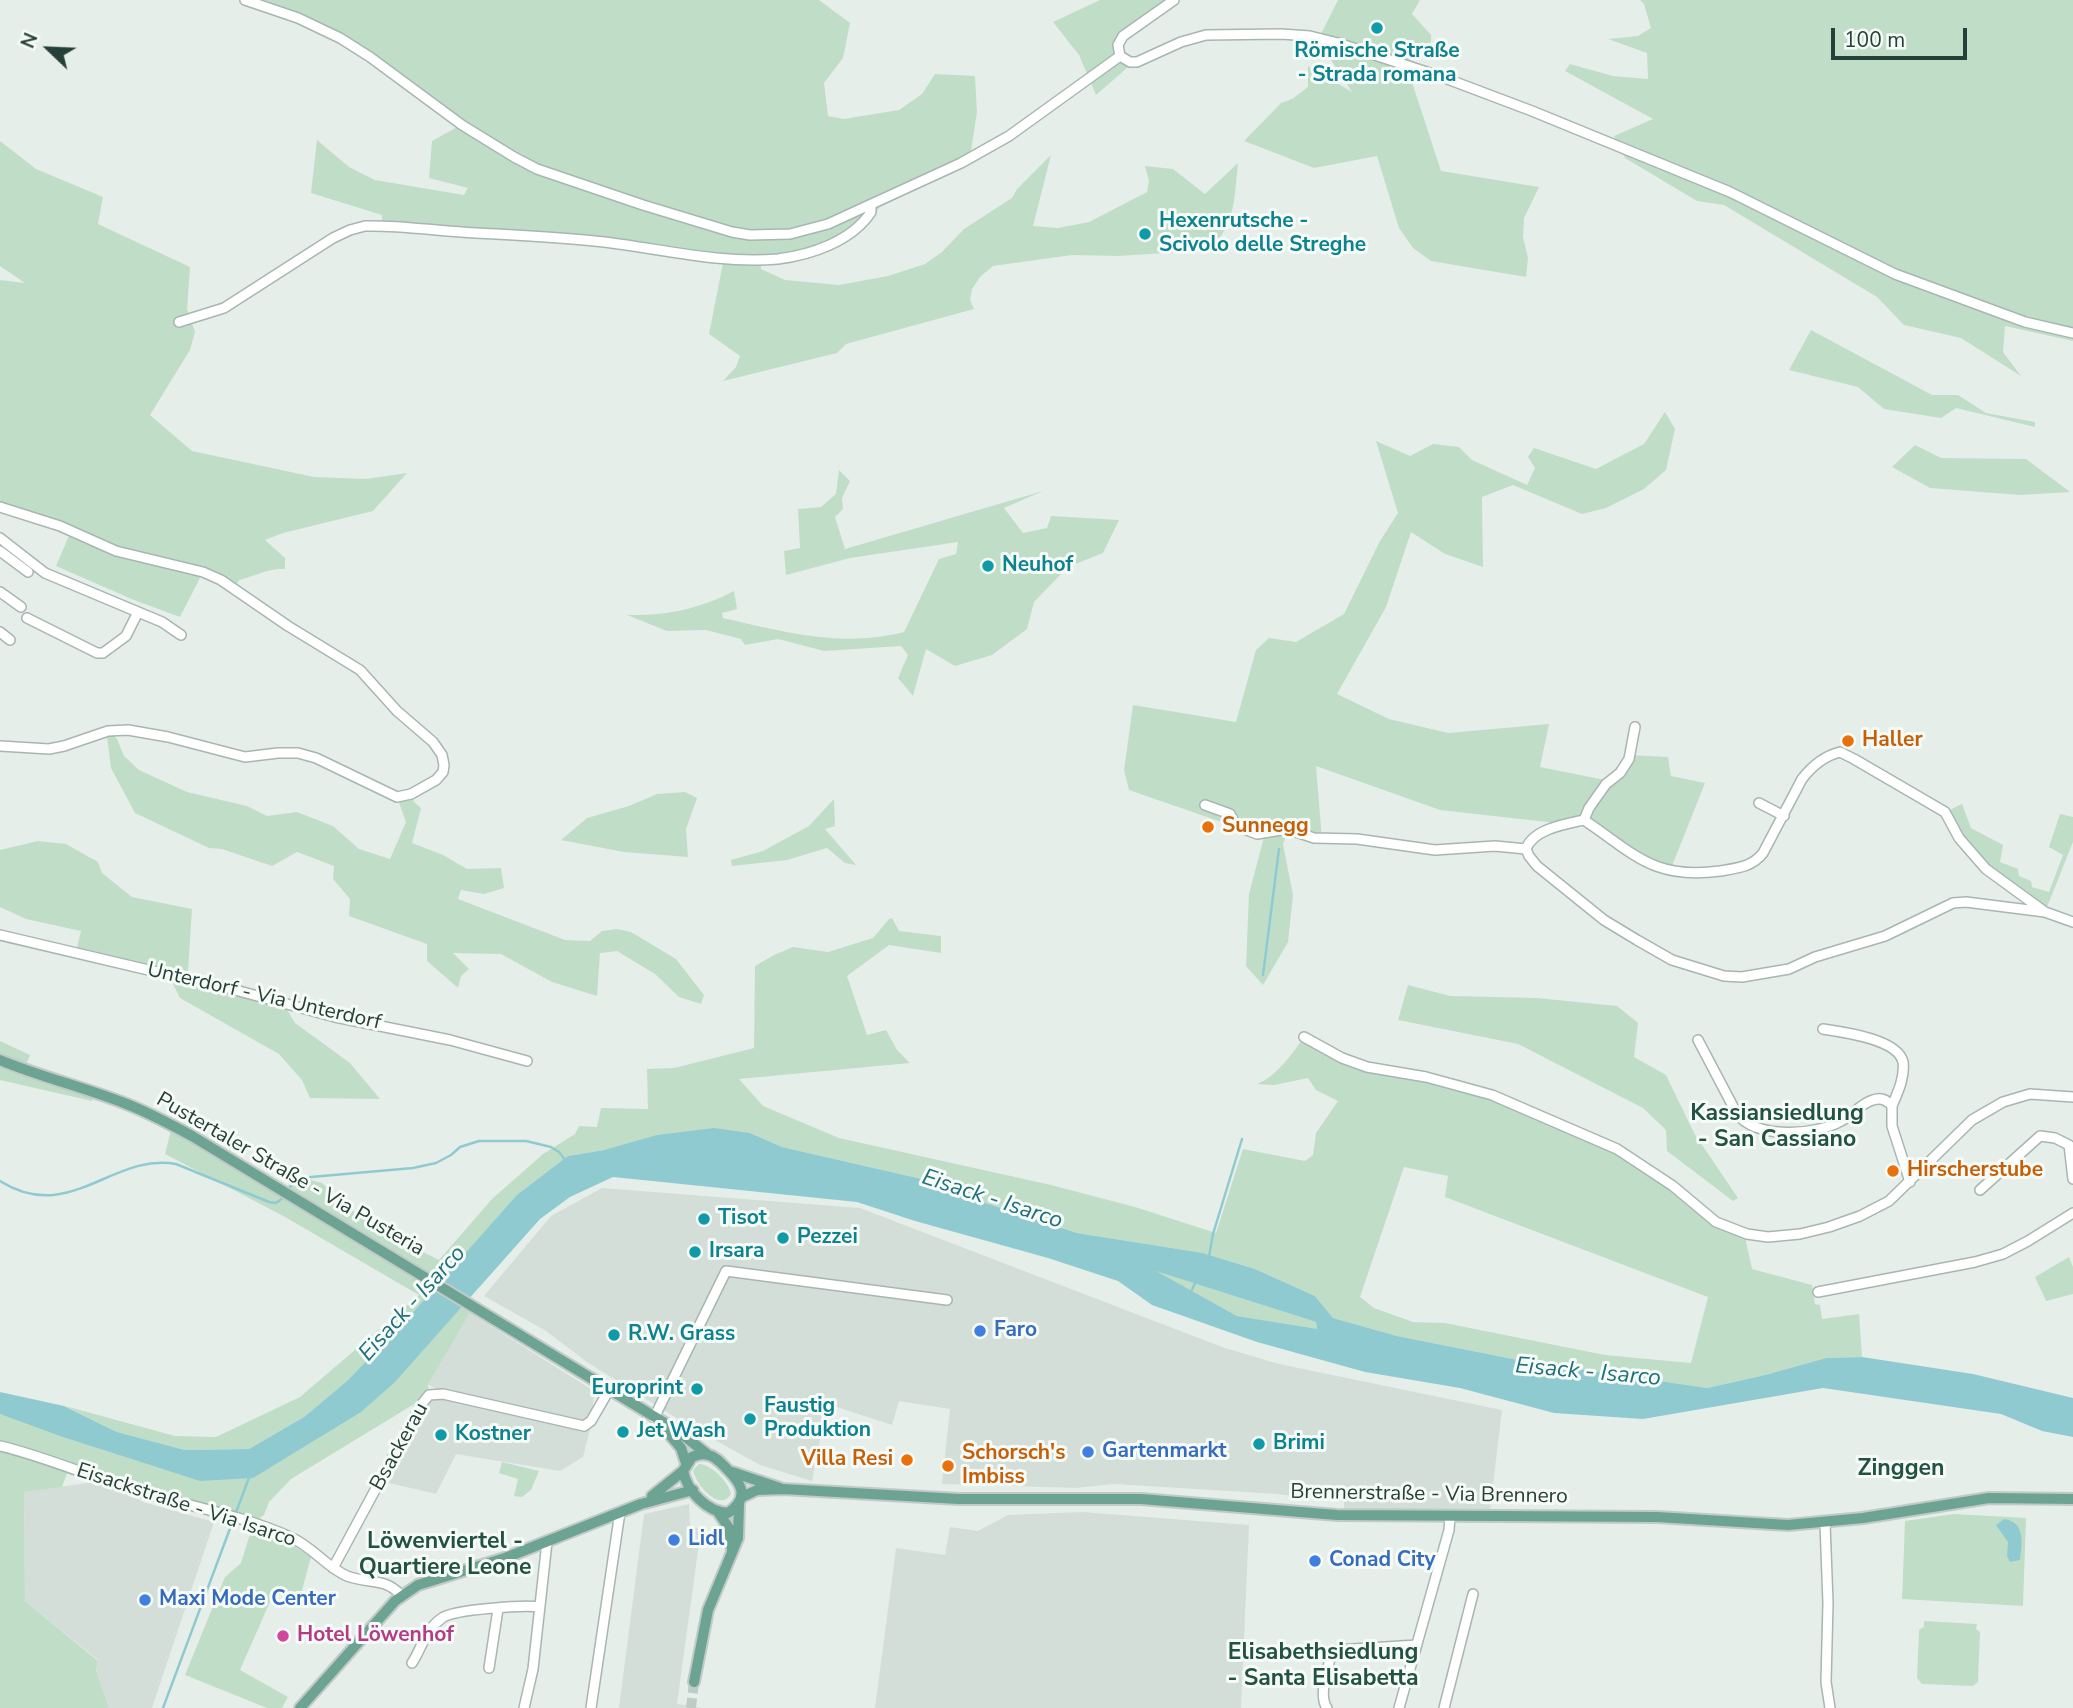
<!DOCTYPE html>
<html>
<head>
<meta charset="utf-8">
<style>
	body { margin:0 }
	#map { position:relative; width:2073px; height:1708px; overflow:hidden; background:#e6eeea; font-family:"Nunito Sans",sans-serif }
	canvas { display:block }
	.north { position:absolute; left:14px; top:14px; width:70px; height:70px; -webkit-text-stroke:5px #f7fbf8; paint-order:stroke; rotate:293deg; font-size:19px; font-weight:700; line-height:28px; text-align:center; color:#254038 }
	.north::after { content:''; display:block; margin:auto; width:24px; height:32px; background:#254038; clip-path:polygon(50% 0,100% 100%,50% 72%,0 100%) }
	.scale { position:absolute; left:1831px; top:28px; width:136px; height:32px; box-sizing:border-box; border:4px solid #254038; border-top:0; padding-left:9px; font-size:21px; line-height:24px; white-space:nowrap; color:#254038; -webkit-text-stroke:5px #f7fbf8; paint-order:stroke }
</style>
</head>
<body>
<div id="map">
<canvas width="2073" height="1708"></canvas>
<div class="north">N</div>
<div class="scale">100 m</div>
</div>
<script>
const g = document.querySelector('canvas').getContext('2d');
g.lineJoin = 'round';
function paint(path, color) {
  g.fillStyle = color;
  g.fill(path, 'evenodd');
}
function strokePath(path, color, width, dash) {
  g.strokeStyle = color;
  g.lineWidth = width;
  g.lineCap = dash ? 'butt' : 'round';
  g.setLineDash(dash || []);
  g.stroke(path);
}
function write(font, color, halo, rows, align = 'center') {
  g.font = font + ' "Nunito Sans",sans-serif';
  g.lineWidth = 6;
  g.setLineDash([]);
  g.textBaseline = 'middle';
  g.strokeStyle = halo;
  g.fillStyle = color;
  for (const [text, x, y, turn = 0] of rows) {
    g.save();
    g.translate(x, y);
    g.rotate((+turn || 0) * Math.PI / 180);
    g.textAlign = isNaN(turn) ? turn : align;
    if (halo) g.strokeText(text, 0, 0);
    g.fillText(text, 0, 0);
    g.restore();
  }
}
paint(new Path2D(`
	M602 1188 860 1208 1222 1347 1279 1364 1502 1410 1490 1510 1344 1509V1502L1277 1494 1114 1484 1076 1488 942 1484 950 1409 899 1401 892 1425 827 1404 812 1481 760 1465 686 1424 587 1362 546 1331 484 1296 551 1216Z
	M470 1313 594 1391 591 1426 583 1457 560 1471 456 1454 436 1494 389 1483 437 1389 427 1384Z
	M94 1482 124 1491 143 1502 214 1522 152 1708H109L96 1670 98 1660 25 1601 24 1492Z
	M689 1504 690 1526 701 1529 677 1704 703 1708H619L644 1514Z
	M1083 1512 1249 1525 1241 1708H875L896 1548 945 1555 950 1527 978 1531 1008 1515Z`), '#d4ded9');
paint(new Path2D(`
	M253 0H819L850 23 843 58 824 83 828 116 844 119 899 110 922 94 935 74 975 76 977 112 969 164 880 207 866 224 849 238 802 260 761 263V269L785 280 839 285 888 276 925 264 942 252 964 229 1012 198 1017 189 1051 155 1033 226 1058 228 1089 222 1147 192 1149 181 1145 166 1173 169 1205 194 1238 163C1234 201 1236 219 1211 250L1118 256 1072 255 993 266 980 277 972 289 970 300 974 309 846 344 837 353 723 381 736 367 740 356 709 334 724 258 604 242 382 226V215L311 193 317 140 349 167 375 180 464 195 468 188 429 178 432 141 461 125 370 57Z
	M1100 0H1176L1124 39V50L1127 68 1096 95 1079 55 1053 22Z
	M1338 0H1420L1412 14 1431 35V42L1410 61V76L1441 171 1539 187 1524 218 1523 237 1528 258 1526 277 1431 261 1413 248 1399 228 1377 156 1314 168 1244 141 1281 103 1292 99 1308 87V66L1352 92 1318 40Z
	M1640 0H2073V341L2005 326 2003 352 2021 376 1961 338 1904 325 1877 297 1724 205 1697 201 1625 158 1614 136 1653 119 1565 71 1570 64 1613 76 1648 79 1647 53 1608 39 1638 36 1651 28 1644 4Z
	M0 141 36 169 103 197 98 224 190 267 187 309 195 332 190 350 150 415 192 451 314 477 366 479 407 473 373 511 283 533 265 540 285 558V569C268 568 255 576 239 580L235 588 203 572 180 617 134 600 56 566 71 531 0 507V280L25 283 0 266Z
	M1811 330 1932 395H1958L1986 413 2035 422V427L1956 408 1941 418 1884 409 1858 387 1789 370Z
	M1665 412 1675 429 1666 470 1644 489 1606 508 1582 514 1513 485 1482 497 1483 567 1445 554 1411 532 1386 607 1337 694 1389 719 1448 733 1549 724 1540 767 1605 780 1628 755 1668 757 1671 776 1705 783 1670 871 1659 870 1583 826 1440 810 1316 766 1322 840 1310 841 1287 834 1283 844 1293 895 1288 942 1263 985 1246 966 1249 894 1264 837 1249 836 1227 824 1129 790 1124 770 1133 705 1236 722 1256 650 1269 638 1296 642 1344 614 1380 541 1398 513 1376 441 1410 456 1433 444 1459 447 1472 460 1527 485 1535 468 1528 457 1534 448 1596 469 1644 444Z
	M1915 445 1941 458 2026 459 2070 492 2020 495 1930 488 1892 467Z
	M839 470 850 481 842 498 843 509 835 517 845 549 1043 491 1004 508 1023 533 1047 528 1051 516 1119 520 1103 553 1068 567 1034 602 1027 629 992 655 955 666 926 649 913 696 898 678 908 655 901 646 824 651 778 639 745 645 741 639 706 630 667 631 627 615C666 616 699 609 734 591L737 609 722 613 723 618C785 632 840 648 904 632L939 559 956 554 958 542 850 558 786 575 784 551 800 548 798 509 821 507 836 494Z
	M106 728 117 739 124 756 139 770 187 792 247 806 267 816 297 812 333 826 359 849 390 859 406 822 397 797 411 794 414 802 421 808 412 843 443 855 467 869 501 868 504 888 484 894 461 890 458 899 565 940 590 941 602 931 617 929 631 932 676 959 704 995 701 1004 679 997 655 974 617 951 600 953 597 996 552 982 501 954 453 953 469 969 461 976 458 988 427 961V944L349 916 350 899 333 879 334 866 297 852 272 866 222 849 209 848 135 813 111 768Z
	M685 792 697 798 686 829 688 857 624 852 561 840 587 818 629 806 657 794Z
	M834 799 835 826 825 829 856 865 845 863 827 848 787 860 732 866 731 860 763 851 809 826Z
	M1962 804 1971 828 2003 845 2000 862 2018 869 2019 876 2031 881 2032 887 2049 892 2063 855 2049 847 2060 814 2073 817V842L2045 912 1986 869 1945 812Z
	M38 841 66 844 98 862 102 873 132 897 192 909 188 972 280 998 295 1023 350 1063 380 1099 310 1098 302 1080 279 1054 180 998 170 978 75 956 81 931 26 919 0 907V850Z
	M892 918 899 931 941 936V953L889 945 847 976 867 1035 886 1030 897 1050 910 1063 739 1079 763 1106 839 1138 1051 1185 1135 1207 1216 1233 1243 1149 1305 1161 1313 1155 1316 1133 1338 1101 1316 1090 1308 1078 1274 1085 1257 1084C1277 1076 1292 1054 1304 1037L1342 1058 1492 1096 1617 1149 1709 1219 1747 1234 1746 1242 1752 1269 1812 1285 1815 1304 1820 1305 1822 1319 1859 1314 1862 1357 1826 1358 1765 1375 1707 1388 1518 1360 1397 1336 1333 1318 1315 1296 1255 1269 1203 1253 1077 1233 972 1199 948 1185 782 1147 750 1133 604 1150 568 1156 478 1240 407 1319 347 1381 304 1417 249 1449 185 1450 117 1432 65 1406 175 1436 216 1437 300 1397 419 1295 285 1217 165 1154 171 1130 285 1192 290 1183 299 1177 322 1183 350 1209 377 1229 439 1260 492 1199 543 1154 575 1134 579 1126 597 1127 601 1108 648 1109 647 1069 674 1068 754 1048 755 966 774 955 793 947 828 952 873 938 889 919ZM1404 1167 1448 1176 1445 1197 1708 1297 1691 1363 1605 1355 1445 1323 1413 1322 1374 1308 1360 1297Z
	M1408 985 1450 996 1537 998 1617 1006 1638 1023 1634 1057 1666 1075 1694 1133 1738 1198 1733 1201 1667 1151 1666 1130 1643 1108 1518 1044 1398 1020Z
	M0 1041 30 1055 22 1074 93 1097 92 1101 0 1080Z
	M2069 1257 2073 1267V1294L2046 1301 2035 1277Z
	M1151 1269 1316 1322 1317 1330 1237 1316Z
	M460 1307 470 1313 428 1384 429 1395 291 1479 269 1502 264 1515 253 1523 69 1468 62 1487 24 1492 25 1601 98 1661 96 1670 109 1708H0V1414L253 1478 447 1322Z
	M502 1462 539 1471 531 1490 522 1497 514 1496 518 1479 499 1473Z
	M699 1464C712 1465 729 1482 731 1494 720 1513 695 1484 693 1470Z
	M1954 1514 2026 1518 2023 1606 1902 1599 1905 1521Z
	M251 1531 289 1543 311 1557 301 1594 273 1595 240 1670 288 1697 282 1708H267L185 1675 225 1577 241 1563Z
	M1924 1621 1977 1624 1976 1629 1980 1632 1978 1682 1973 1686 1922 1684 1917 1678 1919 1630 1924 1627Z`), '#c0dec7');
paint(new Path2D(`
	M714 1128 750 1133 782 1147 948 1185 973 1199 1077 1233 1203 1253 1255 1269 1315 1296 1333 1318 1397 1336 1518 1360 1707 1388 1765 1375 1826 1358 1862 1357 1973 1374 2073 1398V1437L2042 1431 2001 1414 1823 1388 1643 1419 1554 1413 1460 1388 1365 1372 1257 1342 1152 1305 1118 1281 1048 1258 915 1221 857 1202 613 1177 570 1197 540 1219 394 1383 361 1412 253 1478 200 1481 60 1436 0 1414V1392L64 1406 117 1432 185 1450 249 1449 304 1417 347 1381 407 1319 517 1195 568 1156 604 1150 657 1135ZM1156 1271 1316 1322 1317 1329 1237 1316Z
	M2004 1519C2026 1522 2022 1544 2020 1560L2010 1562 2007 1556 2008 1542 1996 1525Z`), '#90cad1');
strokePath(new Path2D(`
	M1263 975 1279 849
	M0 1181C70 1225 113 1152 176 1164L269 1202 276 1203 283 1198
	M289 1188 297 1180 311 1177 413 1168 436 1163 451 1155 460 1147 479 1141H526L551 1147 559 1152 566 1161
	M1209 1256 1213 1234 1242 1139
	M1190 1294 1196 1281
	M163 1708 250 1475`), '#90cad1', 2.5);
strokePath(new Path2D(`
	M691 1708 694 1682`), '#bfcbc6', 10, [10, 5]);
const minor = new Path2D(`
	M245 0 298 18 340 38 370 57 462 125 514 157 537 169 643 205 732 232 750 235 790 234 828 224 961 163 1009 136 1120 56
	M1120 56 1130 62H1137L1181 42 1206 35 1281 34 1310 36 1338 43 1442 77 1532 111 1730 192 1895 274 2025 322 2073 333
	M1120 56 1118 45 1123 36 1174 0
	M179 322 224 308 333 238 350 230 365 226C397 225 429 230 461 232 509 235 557 237 604 242 662 249 720 264 778 259 811 255 852 241 871 212V206
	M0 507 60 526 116 551 203 572 221 580 288 626 360 670 397 711 433 742 442 755 444 765 443 772 436 780 411 794 397 797 316 758 298 753H278L245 757 168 737 128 730 108 731 64 746 49 749 0 746
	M0 538 45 573 138 612 126 636 103 653H97L27 618
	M0 551 28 572
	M0 592 21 607
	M138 612 162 622 181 635
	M0 632 10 640
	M1759 803 1784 816
	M1205 805 1230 814 1234 822 1239 827 1257 834 1287 829 1314 838 1357 839 1435 850 1495 846 1526 849
	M1584 820 1589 808 1606 784 1620 773 1629 759 1635 727
	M1526 849C1533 829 1566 824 1584 820 1635 854 1653 880 1720 871 1738 868 1752 867 1763 853L1802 779C1812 766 1824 756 1840 752L1854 759 1945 812 1959 838 1986 869 2045 912
	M1526 849 1529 856 1537 866 1604 920 1637 940 1672 960 1724 976 1742 977 1789 969 1815 957 1885 936 1953 903 1966 902 2045 912 2073 922
	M0 935 178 977 202 981 335 1017 450 1040 527 1061
	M1823 1029C1843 1032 1898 1039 1903 1062 1905 1077 1898 1092 1892 1106
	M1304 1037 1342 1058 1367 1067 1426 1077 1492 1095 1617 1149 1673 1186 1716 1222 1747 1234 1768 1237 1800 1234 1829 1227 1860 1216 1889 1201 1972 1120 2003 1102 2030 1094 2073 1097
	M1698 1040 1737 1114C1757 1139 1814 1136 1841 1121 1852 1116 1861 1103 1873 1100 1881 1097 1887 1100 1892 1106V1126L1910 1182
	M1980 1190 2040 1136 2055 1138 2069 1145 2073 1179
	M1818 1292 1975 1262 2003 1254 2028 1241 2073 1213
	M654 1418 726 1271 947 1300
	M0 1446C47 1457 91 1477 137 1491 185 1505 245 1516 290 1537 312 1546 326 1567 347 1576 368 1584 384 1577 401 1595
	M1825 1523 1828 1603 1826 1682 1830 1708
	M333 1568 421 1405 429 1395 443 1394 584 1426 591 1421 609 1390
	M412 1663C423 1646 424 1631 442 1618 454 1609 525 1605 540 1607
	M489 1668 498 1609
	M524 1708 533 1669 547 1542
	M591 1708 620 1512
	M1327 1708C1318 1695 1328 1670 1331 1654L1336 1650 1417 1645
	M1399 1708 1449 1530 1450 1517
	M1444 1708 1473 1594`);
const major = new Path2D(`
	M0 1060C41 1077 83 1087 124 1103 148 1112 170 1124 192 1136L678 1431 707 1454
	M664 1428 681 1448 686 1463
	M732 1472 780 1488
	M652 1496 683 1471 692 1457C697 1455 702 1453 708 1455 715 1456 721 1463 726 1468 741 1483 751 1497 728 1513 707 1512 687 1491 683 1471
	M742 1497 757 1490 783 1489 959 1499H1141L1337 1515 1657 1517 1788 1525 1863 1518 1989 1498 2073 1499
	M718 1512 729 1528 732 1550
	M694 1682 708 1610 738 1538 739 1503
	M300 1708 395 1601 418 1585 505 1558 641 1504 693 1490`);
strokePath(minor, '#a8b6b1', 12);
strokePath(major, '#c2cac7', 14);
strokePath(minor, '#fff', 9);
strokePath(major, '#6ca392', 10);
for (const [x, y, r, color] of [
	[1377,28,7,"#0f9aa8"],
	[1145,234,7,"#0f9aa8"],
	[988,566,7,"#0f9aa8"],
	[1848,741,7,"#e8710a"],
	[1208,827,7,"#e8710a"],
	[1893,1171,7,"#e8710a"],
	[704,1219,7,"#0f9aa8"],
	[783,1238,7,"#0f9aa8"],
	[695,1252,7,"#0f9aa8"],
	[980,1331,7,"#3f7fe0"],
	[614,1335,7,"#0f9aa8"],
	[697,1389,7,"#0f9aa8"],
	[750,1419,7,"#0f9aa8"],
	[623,1432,7,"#0f9aa8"],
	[441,1435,7,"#0f9aa8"],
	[1259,1444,7,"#0f9aa8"],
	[1088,1452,7,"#3f7fe0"],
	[907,1460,7,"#e8710a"],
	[948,1466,7,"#e8710a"],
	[674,1540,7,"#3f7fe0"],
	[1315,1561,7,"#3f7fe0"],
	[145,1600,7,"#3f7fe0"],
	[283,1636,7,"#d1479c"]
]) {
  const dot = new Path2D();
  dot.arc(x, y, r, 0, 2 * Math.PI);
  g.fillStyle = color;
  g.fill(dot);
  strokePath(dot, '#f7fbf8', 2.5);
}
write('bold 21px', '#0d838f', '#f7fbf8', [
	["Römische Straße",1377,52,"center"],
	["- Strada romana",1377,76,"center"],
	["Hexenrutsche -",1159,222],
	["Scivolo delle Streghe",1159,246],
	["Neuhof",1002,566],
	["Tisot",718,1219],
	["Pezzei",797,1238],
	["Irsara",709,1252],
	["R.W. Grass",628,1335],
	["Europrint",683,1389,"right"],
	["Faustig",764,1407],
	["Produktion",764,1431],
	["Jet Wash",637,1432],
	["Kostner",455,1435],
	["Brimi",1273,1444]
], 'left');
write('bold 21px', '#c56008', '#f7fbf8', [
	["Haller",1862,741],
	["Sunnegg",1222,827],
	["Hirscherstube",1907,1171],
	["Schorsch's",962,1454],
	["Imbiss",962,1478],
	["Villa Resi",893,1460,"right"]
], 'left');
write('21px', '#254038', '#f7fbf8', [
	["Unterdorf - Via Unterdorf",264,997,13],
	["Pustertaler Straße - Via Pusteria",290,1175,30],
	["Bsackerau",400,1447,-61],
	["Brennerstraße - Via Brennero",1429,1495,1],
	["Eisackstraße - Via Isarco",186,1506,18]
]);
write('bold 21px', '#366cbe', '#f7fbf8', [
	["Faro",994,1331],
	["Gartenmarkt",1102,1452],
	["Lidl",688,1540],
	["Conad City",1329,1561],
	["Maxi Mode Center",159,1600]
], 'left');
write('bold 21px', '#b23c85', '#f7fbf8', [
	["Hotel Löwenhof",297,1636]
], 'left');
write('bold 23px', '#215244', '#f7fbf8', [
	["Kassiansiedlung",1777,1114],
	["- San Cassiano",1777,1140],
	["Zinggen",1901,1469],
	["Löwenviertel -",445,1542],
	["Quartiere Leone",445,1568],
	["Elisabethsiedlung",1323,1653],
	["- Santa Elisabetta",1323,1679]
]);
write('italic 23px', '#1f707c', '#f7fbf8', [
	["Eisack - Isarco",992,1200,18],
	["Eisack - Isarco",413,1304,-48],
	["Eisack - Isarco",1588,1373,5]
]);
</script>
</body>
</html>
